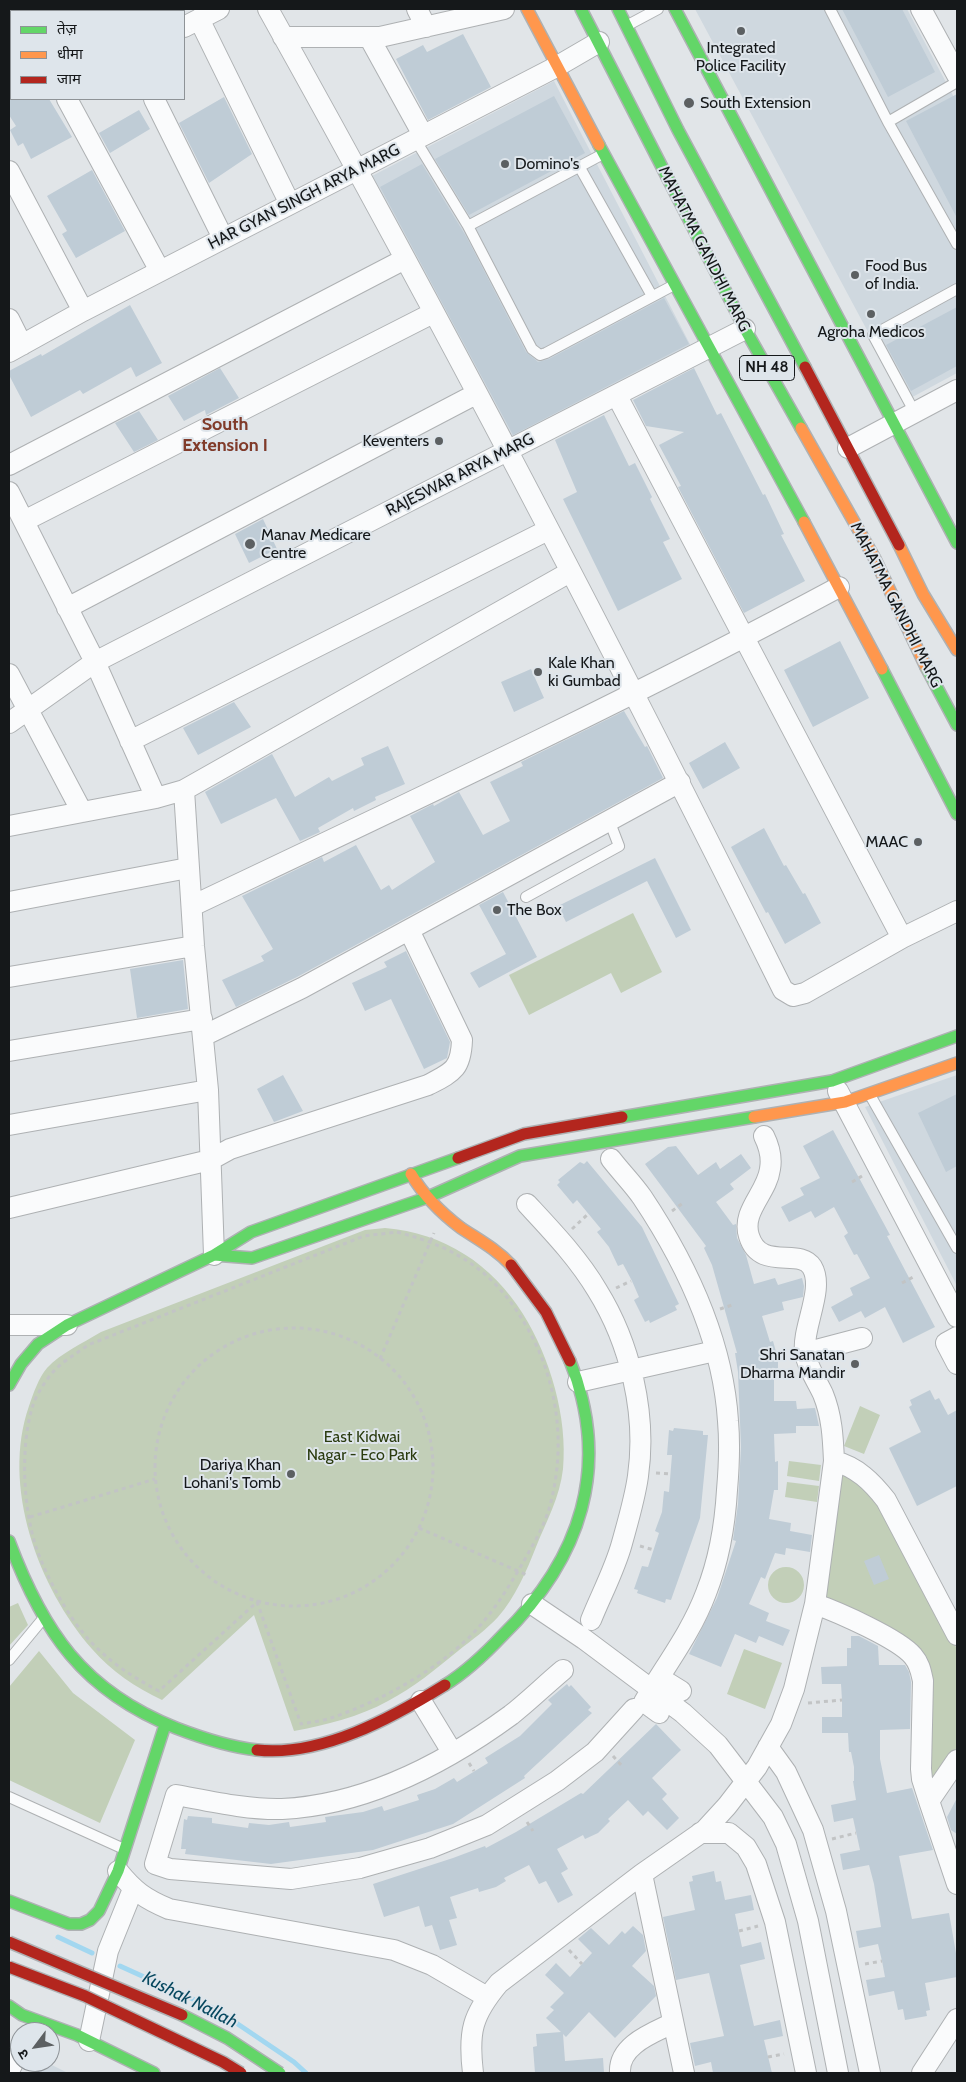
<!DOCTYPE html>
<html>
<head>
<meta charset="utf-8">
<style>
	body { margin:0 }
	#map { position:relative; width:966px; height:2082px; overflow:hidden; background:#e1e5e8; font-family:Cabin,"Noto Sans Devanagari",sans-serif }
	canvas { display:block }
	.frame { position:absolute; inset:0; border:10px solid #15181a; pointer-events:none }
	.legend { position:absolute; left:10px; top:10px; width:175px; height:90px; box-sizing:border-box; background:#dee5eb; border:1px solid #8e9397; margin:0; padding:6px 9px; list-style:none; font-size:15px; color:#15181a }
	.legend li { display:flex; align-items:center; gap:10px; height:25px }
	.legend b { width:25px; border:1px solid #8e9397 }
	.north { position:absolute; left:10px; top:2022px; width:50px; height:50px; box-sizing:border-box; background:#dee5eb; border:1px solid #8e9397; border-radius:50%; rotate:239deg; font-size:14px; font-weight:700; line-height:20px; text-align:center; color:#15181a }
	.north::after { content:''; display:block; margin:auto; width:18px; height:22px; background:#5c6062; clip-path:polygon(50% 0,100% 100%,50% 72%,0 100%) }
</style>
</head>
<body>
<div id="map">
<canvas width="966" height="2082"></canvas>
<div class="frame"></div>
<ul class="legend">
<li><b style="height:6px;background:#63d668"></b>तेज़</li>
<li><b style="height:6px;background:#ff974d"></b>धीमा</li>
<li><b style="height:6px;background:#b3261e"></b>जाम</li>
</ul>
<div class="north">उ</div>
</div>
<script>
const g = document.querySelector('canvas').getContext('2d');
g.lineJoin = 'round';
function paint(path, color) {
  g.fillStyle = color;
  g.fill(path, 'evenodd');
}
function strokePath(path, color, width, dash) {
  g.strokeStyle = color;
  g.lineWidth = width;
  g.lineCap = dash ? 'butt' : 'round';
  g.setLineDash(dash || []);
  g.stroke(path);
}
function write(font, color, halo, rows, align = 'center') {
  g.font = font + ' Cabin,sans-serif';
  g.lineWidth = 4;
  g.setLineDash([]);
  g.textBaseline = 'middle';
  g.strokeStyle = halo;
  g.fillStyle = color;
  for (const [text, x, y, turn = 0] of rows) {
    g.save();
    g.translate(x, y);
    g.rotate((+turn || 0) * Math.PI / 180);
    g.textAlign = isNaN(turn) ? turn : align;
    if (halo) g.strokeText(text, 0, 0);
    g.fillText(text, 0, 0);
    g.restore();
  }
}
paint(new Path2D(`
	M9 9H69L70 11H11V24H9Z
	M695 9H907L957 103V373L905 401Z
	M554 81 694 352 511 444 372 176Z
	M957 1075V1286L865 1107Z
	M43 2062H46L68 2073H37Z`), '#cfd8df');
paint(new Path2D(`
	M633 913 662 972 621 993 611 973 529 1015 509 975Z
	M385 1228C444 1233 492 1264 523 1314 550 1357 568 1418 563 1469 560 1497 546 1522 536 1547 527 1570 515 1598 498 1617 487 1629 472 1640 458 1651 436 1669 413 1688 388 1701 359 1717 326 1725 294 1731L254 1615 162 1700C135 1687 112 1672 92 1649 38 1587 1 1486 29 1406 33 1394 39 1377 47 1368 61 1353 83 1343 101 1332L365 1230Z
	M860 1406 880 1415 864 1454 844 1446Z
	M789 1461 821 1465 819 1481 787 1476Z
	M840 1467 882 1505 957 1649V1747L930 1790 924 1663 821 1599Z
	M787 1482 819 1486 817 1502 785 1497Z
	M768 1585a18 18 0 1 1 36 0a18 18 0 1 1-36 0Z
	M18 1603 28 1625 9 1646V1607Z
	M744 1649 782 1663 765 1709 727 1694Z
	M39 1651 73 1693 135 1740 100 1823 9 1780V1687Z`), '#c2cfb8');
strokePath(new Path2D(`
	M58 1937 92 1953
	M120 1966 217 2010 294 2062 306 2073`), '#a2d7f0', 5);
paint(new Path2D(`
	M842 9H902L935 72 888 97Z
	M463 34 491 87 428 120 396 59 423 45 427 52Z
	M957 94V218L906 121Z
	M554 96 585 153 469 215 435 159Z
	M224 97 252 154 209 183 179 123Z
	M9 99H49L72 137 31 159 23 143 18 146 10 130 16 126 9 115Z
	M139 110 150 129 110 153 99 133Z
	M422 164 467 238 526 352 538 362 549 359 664 298 689 344 513 435 380 187Z
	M92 170 125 231 76 258 62 234 67 231 47 196Z
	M130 305 162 363 136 377 131 367 83 394 80 390 31 417 9 375V371L41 354 42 356Z
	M957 307V366L911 391 886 345Z
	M220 368 239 398 206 415 205 410 184 421 168 396Z
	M694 368 717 415 721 413 763 495 765 494 784 534 781 535 805 581 744 613 678 487 681 486 659 445 684 432 646 426 633 400Z
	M139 411 158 440 134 452 115 423Z
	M604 415 629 466 635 463 652 497 650 499 670 539 663 542 682 579 618 611 563 499 577 492 555 440Z
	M263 519 277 549 249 563 235 534Z
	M840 641 869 698 813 727 784 670Z
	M531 669 544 698 514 712 501 682Z
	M234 702 251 727 198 755 183 728Z
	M624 711 645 747 647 746 663 778 297 977 236 1007 222 980 264 961 261 956 273 949 242 896 322 857 324 862 356 845 381 890 389 885 392 890 435 862 410 816 433 804 434 806 459 792 483 835 510 821 490 782 523 766 521 762Z
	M725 742 740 768 703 789 689 763Z
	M388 746 405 784 375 797 376 800 354 811 353 808 318 828 320 832 300 841 276 798 221 824 205 792 272 754 295 797 329 777 332 781 364 765 361 758Z
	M764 828 784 866 786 865 803 894 805 893 821 923 785 944 768 912 766 913 731 847Z
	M655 858 691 930 676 938 647 881 566 922 558 906Z
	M503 892 537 957 479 988 470 973 506 954 479 905Z
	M406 951 450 1042 447 1058 424 1069 391 999 365 1011 352 983 387 967 384 962Z
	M183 960 188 1009 137 1018 130 969Z
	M283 1075 303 1111 274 1122 257 1089Z
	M957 1094V1166L946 1172 918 1113Z
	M833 1130 883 1222 890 1235 887 1236 935 1327 903 1343 885 1307 865 1318 861 1311 839 1322 831 1307 853 1295 850 1288 870 1278 857 1254 854 1255 844 1236 848 1233 834 1207 815 1218 811 1211 789 1222 781 1207 804 1195 800 1188 820 1178 803 1146Z
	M676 1146 698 1175 716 1162 720 1169 741 1154 751 1168 730 1184 734 1189 716 1202 733 1225 736 1224 737 1238 746 1255 754 1284 775 1278 778 1285 802 1278 804 1286 803 1297 782 1302 784 1310 762 1316 770 1342 773 1341 778 1359V1371H774V1401H796L797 1409 815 1408 819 1426H796V1433L774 1434 775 1462 778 1461V1490H774L769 1519 791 1523 790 1531 812 1535 810 1552 786 1548 785 1555 775 1553 765 1579 761 1577 749 1604 769 1613 766 1621 790 1630 783 1646 759 1636 756 1643 735 1634 721 1667 689 1654 717 1598 736 1541 733 1540 738 1504 741 1447 738 1372 735 1353H737L712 1265 704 1248 706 1246 645 1164 668 1147Z
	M587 1161 642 1227 679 1304 675 1306 677 1310 650 1323 649 1320 645 1322 634 1300 639 1297 632 1281 623 1264 618 1266 609 1247 597 1232 601 1229 577 1200 573 1204 557 1185 560 1182 558 1180 580 1162 584 1164Z
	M930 1390 935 1400 939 1398 948 1415 957 1410V1486L917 1506 889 1448 921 1432 909 1407 912 1405 910 1400Z
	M674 1428 703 1431V1435H708L700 1518 671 1600 666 1599 665 1603 637 1593 638 1590 634 1589 642 1566 648 1567 659 1533 655 1531 662 1512 664 1491 669 1492 672 1455H667L669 1430 673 1431Z
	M879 1555 889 1579 874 1585 864 1561Z
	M851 1636H859L878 1646 879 1665H905L909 1672 911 1682 910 1729 880 1730V1759L887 1793 912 1788 933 1850 899 1856 912 1919 949 1913 957 1959V1977L925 1983 930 2010 926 2011 927 2016 905 2020 903 2009 898 2010 894 1991 869 1996 866 1980 885 1977 882 1961 878 1944 859 1948 856 1931 881 1927 874 1884 869 1865 843 1870 840 1854 860 1850 853 1818 834 1822 831 1805 856 1800 853 1781H854V1767L851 1752H849L848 1733H822V1717H842V1700L841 1684H822L821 1667 847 1666V1648H851Z
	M567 1684 569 1687 571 1685 591 1707 588 1710 592 1713 524 1776 525 1778 453 1824 373 1850 271 1864 185 1854 186 1849H181L184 1819 187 1820 188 1816 212 1818V1823L248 1828 249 1823 269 1825 289 1822 290 1827 326 1822 325 1817 363 1812 382 1806 384 1811 419 1800 417 1795 435 1789 454 1778 457 1782 488 1763 485 1758 520 1736 552 1704 548 1700Z
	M656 1724 681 1750 652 1778 667 1794 662 1799 679 1818 667 1830 648 1811 643 1816 628 1800 608 1819 610 1821 598 1833 585 1839 583 1835 557 1849 568 1869 561 1873 573 1895 558 1903 546 1881 539 1884 529 1865 504 1878 506 1881 496 1887 479 1892 478 1888 450 1897 457 1918 449 1920 457 1945 440 1950 432 1925 425 1927 419 1906 384 1917 373 1884 453 1858 485 1846 486 1848 516 1832 581 1793 583 1794Z
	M957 1798V1834L951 1830 947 1817Z
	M714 1871 716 1882 721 1881 725 1900 751 1895 754 1910 735 1914 742 1947 761 1942 765 1959 740 1965 754 2026 780 2020 783 2036 764 2040 772 2073H713L711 2062 695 2066 690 2043 724 2036 709 1973 676 1980 663 1917 695 1910 689 1882 693 1881 692 1876Z
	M633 1926 643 1935 646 1951 632 1966 654 1986 656 1996 615 2038 589 2012 566 2037 563 2034 565 2061 603 2058 604 2073H535L533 2047 537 2046 536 2034 561 2032 546 2018 554 2010 550 2007 564 1993 545 1975 556 1963 570 1977 592 1953 578 1939 591 1928 609 1945 622 1931 625 1934Z`), '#bfccd6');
const lane = new Path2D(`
	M830 9 888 122 957 244
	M628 25 658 9
	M888 122 957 82
	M415 139 468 226
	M603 154 468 226 532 349 540 355 546 353 674 285
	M579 166 652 296
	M915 413 873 335 957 289
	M526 897 619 846 609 820
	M870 1095 957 1248
	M9 1660 42 1620
	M9 1797 124 1849`);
const street = new Path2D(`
	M109 9 110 11
	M268 9C448 331 619 659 783 990L793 996 805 993 902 938 957 911
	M417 9 426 27
	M921 9 957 75
	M199 19 290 204
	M184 27 219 9
	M9 33H11
	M283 37H380L504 9
	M369 37 423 135
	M67 99 160 271
	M154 99 223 238
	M9 171 83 311
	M9 319 22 345
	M9 352 83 311 556 67 599 42
	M617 396 902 938
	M848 448 957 390
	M9 465 405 259
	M9 492 95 662 156 798
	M24 521 433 313
	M67 608 476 394
	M9 674 82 812
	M9 723 95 662 745 329
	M130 741 548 530
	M184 790 194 946 208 1090 214 1255
	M9 826 156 798 184 790 570 572
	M9 902 188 868
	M192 906C409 803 627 701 839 587
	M9 977 194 946
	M203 1036 302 988 680 782
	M9 1051 202 1019
	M838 1091 957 1317
	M9 1125 208 1090
	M764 1136C769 1146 772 1158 770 1169 767 1193 741 1211 749 1236 760 1272 800 1247 812 1267 825 1289 802 1327 805 1352 807 1367 817 1381 823 1394 832 1416 833 1438 834 1461
	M611 1159C621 1172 633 1184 642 1197 686 1263 723 1342 728 1421 730 1444 729 1467 727 1490 725 1525 719 1560 706 1593 691 1633 665 1666 644 1702L659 1713
	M527 1204C552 1231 578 1258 597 1290 630 1343 647 1413 638 1476 635 1498 628 1521 622 1543 615 1569 601 1595 591 1620
	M9 1208 210 1160 230 1149 428 1085C453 1072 461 1069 462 1040L409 930
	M9 1325H67
	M957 1337 946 1343 957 1364
	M805 1353 862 1338
	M578 1382 715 1351
	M532 1604 584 1639 683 1713 718 1745 773 1817 786 1844 808 1921 838 2073
	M815 1604C838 1612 899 1639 913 1656 920 1664 921 1672 923 1681L921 1769 922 1779 929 1801
	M563 1670C545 1685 529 1701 511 1715 444 1764 365 1805 282 1809 248 1810 209 1801 176 1795L155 1864 170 1869 291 1879 360 1868 430 1848 487 1825 557 1781 595 1752 634 1709
	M660 1678 681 1691
	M421 1701 452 1752
	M768 1747 786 1772 813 1830 836 1911 870 2073
	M957 1760 929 1801 957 1884
	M700 1833H729L746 1847 756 1864 775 1922 806 2073
	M118 1871C134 1891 145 1899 169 1909L394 1950 432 1965 487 1997
	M642 1874 684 2073
	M89 2041 108 1951 133 1889
	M9 2071 20 2049
	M473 2073C468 2032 472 2015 499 1983L642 1874 705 1830 727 1806 757 1767 781 1724 794 1689 815 1604 834 1461C857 1467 872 1482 886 1500L957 1635
	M620 2073C618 2045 653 2033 673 2023
	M922 2073 957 2019`);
const fast = new Path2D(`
	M581 9 745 329 801 428
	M618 9 678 130 805 367
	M675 9 957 543
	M599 145 804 522
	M926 667 957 725
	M882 669 957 814
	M622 1117 832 1081 957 1036
	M214 1255 252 1258 426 1198 520 1156 754 1117
	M9 1385 21 1364 38 1344 67 1325 214 1255 251 1232 458 1158
	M9 1541C43 1632 83 1691 176 1728 202 1738 229 1747 257 1750
	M445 1685C466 1672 485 1654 502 1636 581 1559 612 1466 570 1361
	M9 1901 69 1924H81L90 1920 99 1911 118 1871 165 1725
	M9 2006 22 2015 77 2035 154 2073`);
const slow = new Path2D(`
	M527 9 599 145
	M801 428 875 559 926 667
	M804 522 882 669
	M899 545 923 594 957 650
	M754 1117 845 1102 957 1063
	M411 1174C424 1196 441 1213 461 1228 479 1240 496 1249 511 1265`);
const jam = new Path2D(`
	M805 367 899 545
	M458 1158 524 1134 622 1117
	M511 1265 546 1312 570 1361
	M257 1750C321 1757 392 1718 445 1685`);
strokePath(lane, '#aeb1b3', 12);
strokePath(street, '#aeb1b3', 22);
strokePath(fast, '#aeb1b3', 14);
strokePath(slow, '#aeb1b3', 14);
strokePath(jam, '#aeb1b3', 14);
strokePath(new Path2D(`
	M852 1182 862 1176
	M672 1211 683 1203
	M572 1229 588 1214
	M397 1232C460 1248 499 1275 530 1333 559 1386 566 1450 549 1509 543 1529 531 1548 521 1566 508 1588 495 1609 478 1628 442 1668 381 1701 331 1718 322 1721 311 1722 301 1724L257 1602 159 1691C134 1678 111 1663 91 1642 69 1619 47 1578 36 1547 23 1507 20 1445 33 1405 36 1395 46 1380 53 1372 63 1361 76 1354 88 1345L364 1236Z
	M902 1283 915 1276
	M616 1288 631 1281
	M720 1309 732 1305
	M155 1467a139 139 0 1 1 278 0a139 139 0 1 1-278 0Z
	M380 1359 434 1233
	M656 1473 670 1474
	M30 1517 155 1479
	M419 1528 527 1575
	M640 1546 654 1550
	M808 1703 842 1700
	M613 1756 623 1767
	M469 1763 474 1771
	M527 1822 533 1831
	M832 1839 856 1833
	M739 1931 758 1926
	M569 1950 582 1964
	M865 1964 882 1961
	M768 2057 784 2054`), '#c2c4c5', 3, [4, 4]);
strokePath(lane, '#fafbfc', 10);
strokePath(street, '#fafbfc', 20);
strokePath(fast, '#63d668', 11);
strokePath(slow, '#ff974d', 11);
strokePath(jam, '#b3261e', 11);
const fastBridge = new Path2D(`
	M182 2015 227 2038 280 2073`);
const jamBridge = new Path2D(`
	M9 1942 182 2015
	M9 1967 85 1996 223 2062 241 2073`);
strokePath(fastBridge, '#aeb1b3', 14, []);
strokePath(jamBridge, '#aeb1b3', 14, []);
strokePath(fastBridge, '#63d668', 11);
strokePath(jamBridge, '#b3261e', 11);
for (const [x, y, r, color] of [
	[741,31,5,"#5c6062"],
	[689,103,6,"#5c6062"],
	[505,164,5,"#5c6062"],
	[855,275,5,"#5c6062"],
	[871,314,5,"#5c6062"],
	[439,441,5,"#5c6062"],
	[250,544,6,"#5c6062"],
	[538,672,5,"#5c6062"],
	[918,842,5,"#5c6062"],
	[497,910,5,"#5c6062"],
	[855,1364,5,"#5c6062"],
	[291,1474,5,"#5c6062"]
]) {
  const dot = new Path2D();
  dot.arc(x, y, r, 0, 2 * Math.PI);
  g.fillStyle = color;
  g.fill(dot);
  strokePath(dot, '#dee5eb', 2);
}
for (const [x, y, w] of [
	[767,368,55]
]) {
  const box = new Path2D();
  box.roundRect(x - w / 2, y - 12.5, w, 25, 4);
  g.fillStyle = '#dee5eb';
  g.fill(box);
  strokePath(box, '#15181a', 1);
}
write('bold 15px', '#15181a', null, [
	["NH 48",767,368]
]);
write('16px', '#15181a', '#dee5eb', [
	["Integrated",741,48,"center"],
	["Police Facility",741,66,"center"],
	["South Extension",700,103],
	["Domino's",515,164],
	["Food Bus",865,266],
	["of India.",865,284],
	["Agroha Medicos",871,332,"center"],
	["Keventers",429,441,"right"],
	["Manav Medicare",261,535],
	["Centre",261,553],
	["Kale Khan",548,663],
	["ki Gumbad",548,681],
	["MAAC",908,842,"right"],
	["The Box",507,910],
	["Shri Sanatan",845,1355,"right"],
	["Dharma Mandir",845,1373,"right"],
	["Dariya Khan",281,1465,"right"],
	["Lohani's Tomb",281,1483,"right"]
], 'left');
write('16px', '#15181a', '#dee5eb', [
	["HAR GYAN SINGH ARYA MARG",304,197,-27],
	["MAHATMA GANDHI MARG",704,249,63],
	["RAJESWAR ARYA MARG",460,475,-27],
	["MAHATMA GANDHI MARG",896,605,63]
]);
write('16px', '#2b3c10', '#dee5eb', [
	["East Kidwai",362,1437],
	["Nagar - Eco Park",362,1455]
]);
write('bold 18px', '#803b2a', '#dee5eb', [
	["South",225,425],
	["Extension I",225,446]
]);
write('italic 18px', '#07485f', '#dee5eb', [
	["Kushak Nallah",190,2000,27]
]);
</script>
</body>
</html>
